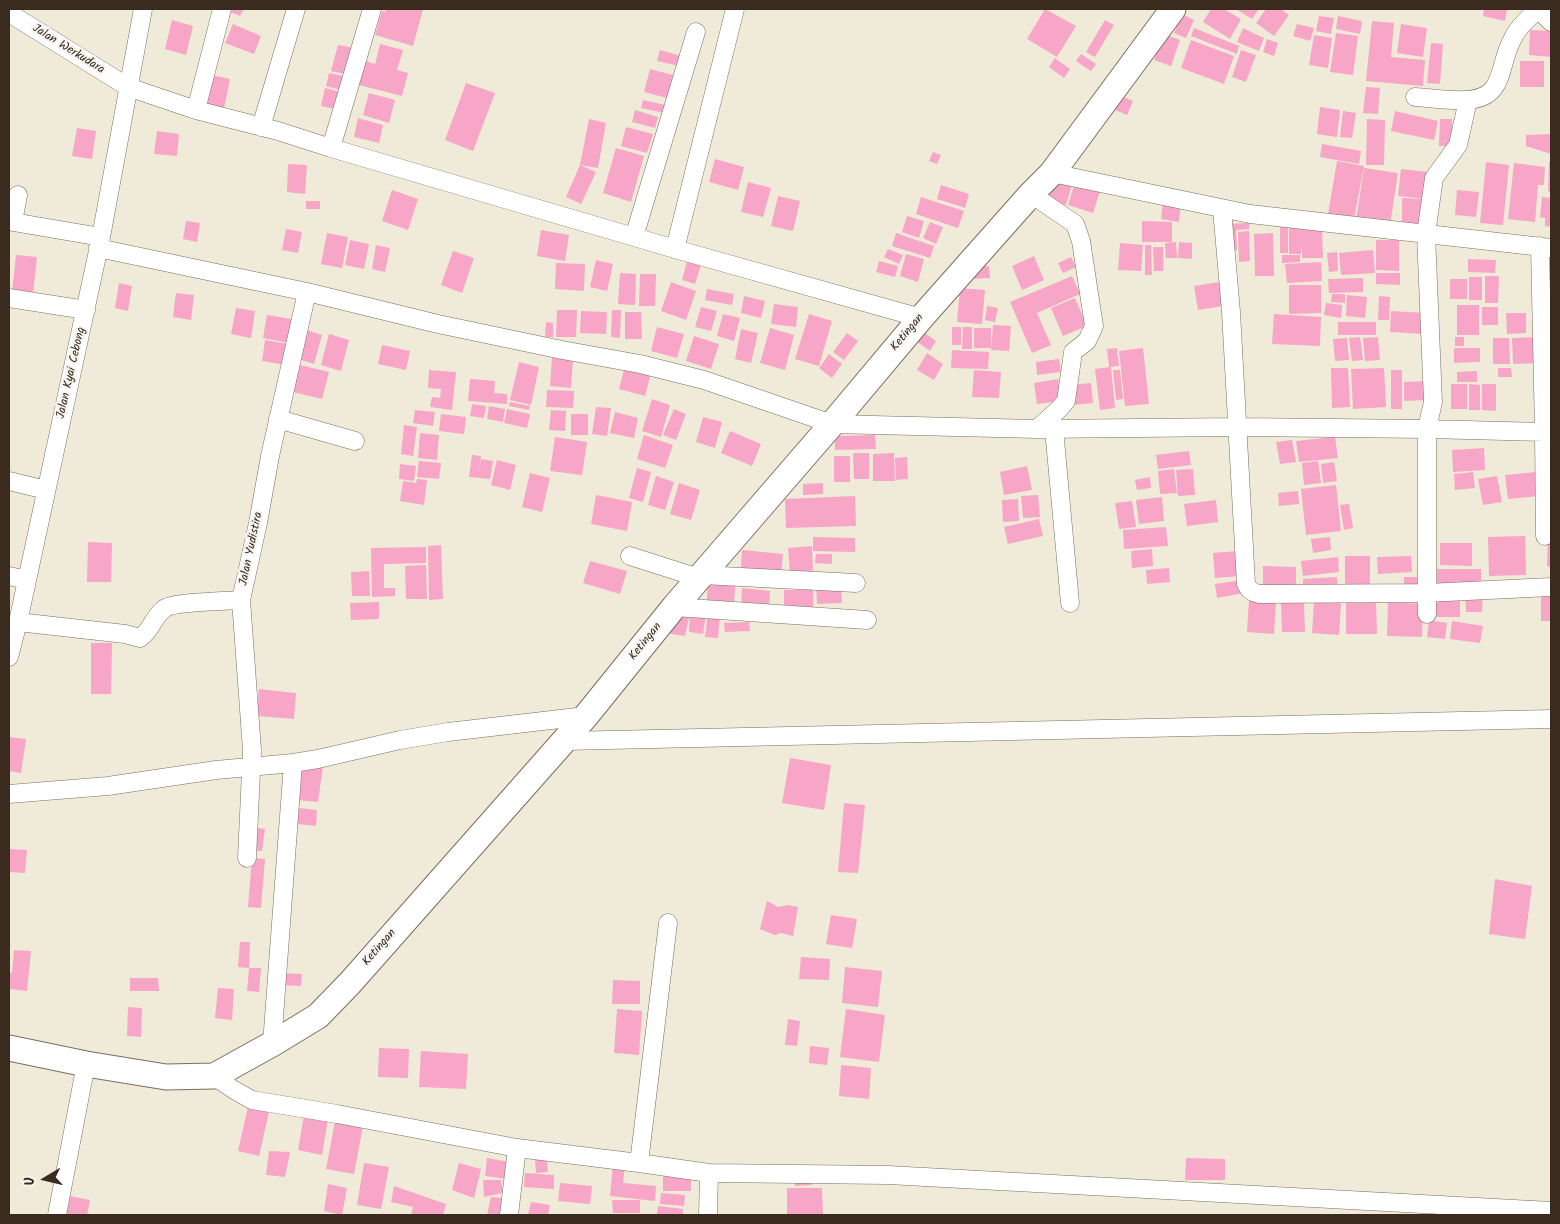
<!DOCTYPE html>
<html>
<head>
<meta charset="utf-8">
<style>
	body { margin:0 }
	#map { position:relative; width:1560px; height:1224px; overflow:hidden; background:#f0ebd8; font-family:Kalam,sans-serif }
	canvas { display:block }
	.frame { position:absolute; inset:0; border:10px solid #3b2a1e; pointer-events:none }
	.north { position:absolute; left:20px; top:1154px; width:50px; height:50px; -webkit-text-stroke:4px #f6f6f2; paint-order:stroke; rotate:261deg; font-size:14px; font-weight:700; line-height:20px; text-align:center; color:#3b2a1e }
	.north::after { content:''; display:block; margin:auto; width:18px; height:22px; background:#3b2a1e; clip-path:polygon(50% 0,100% 100%,50% 72%,0 100%) }
</style>
</head>
<body>
<div id="map">
<canvas width="1560" height="1224"></canvas>
<div class="frame"></div>
<div class="north">U</div>
</div>
<script>
const g = document.querySelector('canvas').getContext('2d');
g.lineJoin = 'round';
function paint(path, color) {
  g.fillStyle = color;
  g.fill(path, 'evenodd');
}
function strokePath(path, color, width, dash) {
  g.strokeStyle = color;
  g.lineWidth = width;
  g.lineCap = dash ? 'butt' : 'round';
  g.setLineDash(dash || []);
  g.stroke(path);
}
function write(font, color, halo, rows, align = 'center') {
  g.font = font + ' Kalam,sans-serif';
  g.lineWidth = 4.5;
  g.setLineDash([]);
  g.textBaseline = 'middle';
  g.strokeStyle = halo;
  g.fillStyle = color;
  for (const [text, x, y, turn = 0] of rows) {
    g.save();
    g.translate(x, y);
    g.rotate((+turn || 0) * Math.PI / 180);
    g.textAlign = isNaN(turn) ? turn : align;
    if (halo) g.strokeText(text, 0, 0);
    g.fillText(text, 0, 0);
    g.restore();
  }
}
paint(new Path2D(`
	M223 9H244L240 16Z
	M386 9H423L413 46 375 35 382 11 385 12Z
	M1045 9 1076 26 1057 57 1027 39Z
	M1211 9H1224L1241 19 1230 39 1203 22Z
	M1236 9H1259L1252 19Z
	M1266 9H1281L1289 15 1274 36 1256 23Z
	M1484 9H1507L1505 21 1483 16Z
	M1182 14 1194 20 1186 38 1174 33Z
	M1319 16 1334 18 1331 34 1316 31Z
	M1338 16 1362 21 1360 34 1336 29Z
	M172 20 193 26 186 55 165 49Z
	M1105 20 1114 25 1095 57 1086 52Z
	M1372 21 1394 23 1391 57 1425 60 1423 86 1366 81Z
	M233 24 261 36 254 54 225 43Z
	M1297 24 1314 28 1310 41 1293 36Z
	M1401 24 1427 28 1423 57 1397 53Z
	M1194 28 1239 46 1237 54 1191 36Z
	M1243 28 1264 38 1259 51 1237 42Z
	M1530 30 1551 31V57L1529 55Z
	M1336 33 1358 36 1353 75 1330 72Z
	M1164 34 1180 40 1171 66 1154 60Z
	M1314 35 1332 38 1328 68 1309 65Z
	M1267 39 1278 43 1274 56 1263 52Z
	M1191 40 1234 56 1224 84 1181 68Z
	M1431 43 1443 44 1440 84 1427 83Z
	M380 44 403 50 397 70 408 73 402 96 359 85 366 61 375 64Z
	M338 45 355 48 349 75 331 71Z
	M660 50 681 56 679 66 657 61Z
	M1241 50 1256 55 1246 82 1232 77Z
	M1081 54 1096 64 1091 71 1076 61Z
	M1055 58 1070 69 1064 78 1049 67Z
	M1520 61H1544V87H1520Z
	M650 69 673 75 667 98 644 92Z
	M329 73 348 77 345 91 326 86Z
	M207 74 230 79 224 109 201 104Z
	M466 83 495 93 473 151 445 140Z
	M1366 87 1380 88 1378 114 1363 113Z
	M325 88 344 93 340 110 321 106Z
	M369 93 395 100 389 123 363 115Z
	M1114 93 1133 101 1127 115 1108 107Z
	M643 100 666 105 664 113 641 108Z
	M1320 107 1340 110 1337 137 1317 134Z
	M635 110 658 117 655 128 632 122Z
	M1343 111 1356 113 1352 138 1340 137Z
	M1395 111 1438 121 1434 140 1391 131Z
	M358 118 383 125 379 143 354 137Z
	M589 119 606 123 598 168 580 165Z
	M1367 119 1385 120 1384 165H1366Z
	M1440 119H1452V146H1439Z
	M626 127 653 134 647 153 621 146Z
	M77 128 96 131 92 159 72 156Z
	M157 131 179 134 177 156 154 154Z
	M1551 134V154L1526 146V135Z
	M1322 144 1361 151 1359 164 1320 157Z
	M616 148 644 156 631 202 603 193Z
	M933 152 941 155 937 164 929 161Z
	M715 159 744 167 738 190 709 182Z
	M1337 161 1364 166 1353 224 1327 220Z
	M1549 161H1551V192L1548 191Z
	M1486 162 1509 165 1503 225 1480 223Z
	M1514 163 1545 167 1544 185H1538L1535 222 1508 219Z
	M288 164 307 165 305 194 287 192Z
	M580 165 596 172 581 204 566 197Z
	M1364 168 1398 173 1390 225 1356 220Z
	M1401 169 1429 172 1426 199 1398 196Z
	M1053 179 1072 184 1066 205 1048 200Z
	M1076 179 1101 188 1093 213 1068 205Z
	M748 182 771 188 763 217 741 212Z
	M941 185 969 194 965 208 937 199Z
	M392 190 418 199 408 230 382 221Z
	M1457 190 1479 192 1476 217 1455 215Z
	M778 196 800 201 793 231 771 226Z
	M921 197 964 211 958 228 916 214Z
	M1542 197 1551 198V227L1545 226V218L1540 217Z
	M1402 198 1423 199 1422 224H1402Z
	M306 201H320V209H306Z
	M1163 201 1181 203 1179 222 1161 219Z
	M907 216 924 221 919 238 902 232Z
	M186 221 200 223 197 242 183 239Z
	M1142 221 1172 222V242H1142Z
	M930 222 943 227 936 244 923 238Z
	M1249 223V229L1236 230 1237 250 1227 251 1225 224Z
	M1280 225H1288V253H1280Z
	M1289 225 1301 226V229H1322L1323 258H1302V243L1301 254H1289Z
	M286 229 302 232 298 253 282 250Z
	M541 230 569 235 565 261 537 256Z
	M1249 231 1250 261 1239 262 1238 232Z
	M327 233 348 237 342 268 321 264Z
	M896 233 934 246 930 258 892 246Z
	M1273 233 1274 276H1255L1254 234Z
	M350 240 369 244 364 269 345 265Z
	M1376 240H1399V271L1376 270Z
	M1176 242 1177 258H1166L1165 243Z
	M1179 242 1192 243V259L1178 258Z
	M1120 243 1143 245 1141 271 1118 270Z
	M376 245 390 248 385 272 372 269Z
	M1145 245H1151L1152 275H1145Z
	M1153 247H1163V271H1154Z
	M888 249 903 255 899 264 884 257Z
	M1373 250 1375 273 1341 275 1339 253Z
	M453 251 474 258 462 293 441 285Z
	M1337 252 1338 271 1329 272 1327 253Z
	M906 254 924 259 918 282 900 276Z
	M16 255 37 257 33 294 12 292Z
	M1282 255H1300V262L1282 263Z
	M1034 256 1044 280 1022 290 1012 266Z
	M1071 257 1076 267 1063 273 1058 263Z
	M1468 259 1496 260 1495 273 1468 272Z
	M596 260 613 264 607 291 590 287Z
	M687 261 701 265 695 284 682 280Z
	M879 261 898 266 895 277 876 272Z
	M1321 262 1322 281 1287 283 1285 264Z
	M556 263 585 264 584 291 555 289Z
	M972 266H989L990 278 972 279Z
	M620 273 636 274 635 305 618 304Z
	M1376 273H1400V285L1376 284Z
	M640 274H656L655 306H639Z
	M1072 276 1080 294 1037 313 1051 345 1032 353 1010 302Z
	M1485 276H1499L1498 303H1485Z
	M1469 277H1482V300H1469Z
	M1363 278V292L1329 293 1328 279Z
	M1450 279H1467V299H1450Z
	M671 282 696 291 686 320 661 311Z
	M1219 282 1223 306 1198 310 1194 286Z
	M119 283 132 286 128 311 115 308Z
	M1289 285H1321V313L1289 314Z
	M960 288 985 290 982 324 957 322Z
	M707 289 734 294 732 305 705 300Z
	M176 293 194 295 191 320 173 317Z
	M1332 294H1345V303L1331 302Z
	M1347 295 1367 297 1365 318 1346 316Z
	M744 296 765 301 761 318 741 313Z
	M1379 296 1390 297 1389 320H1378Z
	M1075 298 1087 326 1063 336 1051 308Z
	M1326 303 1342 305 1341 318 1324 315Z
	M774 304 798 307 796 327 771 324Z
	M1457 305H1479V335H1457Z
	M987 306 998 308 995 322 985 320Z
	M701 307 717 311 711 331 695 327Z
	M1482 307H1498V325H1482Z
	M236 308 255 311 251 338 231 334Z
	M557 310H577L576 337H556Z
	M612 310H621L620 338 611 337Z
	M581 311 607 312 606 334 580 333Z
	M1391 311 1426 313 1425 334 1390 332Z
	M625 312H641L642 339H625Z
	M1506 313H1526V333L1507 334Z
	M723 314 740 318 734 341 717 336Z
	M809 314 832 321 819 366 795 359Z
	M1274 314 1321 317 1320 346 1272 344Z
	M267 315 298 320 294 344 263 338Z
	M546 322 553 323V337H545Z
	M1338 322H1376V335H1338Z
	M993 325 1011 326 1009 351 991 350Z
	M657 327 684 334 677 358 651 351Z
	M952 327H961V345H952Z
	M963 327H972V349H962Z
	M770 328 794 335 785 370 760 363Z
	M974 328H991V348H974Z
	M741 329 758 333 751 363 735 359Z
	M919 329 936 341 930 351 913 339Z
	M307 330 322 335 314 364 298 359Z
	M847 333 858 341 844 360 833 352Z
	M329 334 349 340 341 371 321 365Z
	M694 336 719 344 711 369 686 361Z
	M1360 337 1363 360 1352 361 1349 338Z
	M1378 337 1380 360 1365 361 1363 338Z
	M1455 337H1464V346H1455Z
	M1539 337 1540 363 1513 364 1512 338Z
	M1347 338 1349 360 1335 361 1333 339Z
	M1493 338H1509L1510 364H1493Z
	M265 340 289 344 285 365 262 361Z
	M382 345 410 351 406 370 378 364Z
	M1117 348 1119 366 1109 367 1107 349Z
	M1143 348 1149 404 1125 406 1119 351Z
	M1454 348H1480V362L1454 363Z
	M952 350 989 352 988 369 951 368Z
	M927 353 943 364 934 380 917 370Z
	M829 354 842 364 832 378 819 368Z
	M552 358 573 359 571 388 550 386Z
	M1059 359 1061 372 1037 375 1036 362Z
	M519 362 539 367 531 405 510 400Z
	M626 362 652 369 645 396 619 389Z
	M300 365 329 372 322 399 293 392Z
	M1111 367 1115 408 1100 410 1095 369Z
	M1331 368H1348L1350 407 1332 408Z
	M1384 368 1386 407 1353 409 1351 369Z
	M1498 368H1511L1512 377H1498Z
	M429 370 456 372 452 410 430 407 432 397 440 398 441 389 428 388Z
	M974 370 1001 372 999 398 972 397Z
	M1113 370H1120L1123 399 1116 400Z
	M1391 370H1402V409H1391Z
	M1477 371V382H1457V372Z
	M470 379 495 381 494 393 507 394V404L468 401Z
	M1058 379 1061 401 1037 404 1034 383Z
	M1426 381 1427 400 1404 401V382Z
	M1091 383 1093 403 1071 405 1069 385Z
	M1451 384H1467V409H1451Z
	M1469 384 1480 385V410H1469Z
	M1482 384H1496V411L1482 410Z
	M547 390 574 391 573 408 546 407Z
	M652 399 670 405 661 437 642 431Z
	M510 402 530 406 529 410 509 406Z
	M472 404 486 406 484 418 470 416Z
	M489 406 505 409 503 422 487 419Z
	M596 407 611 408 607 436 592 434Z
	M507 409 530 414 527 428 504 423Z
	M674 409 686 414 676 440 663 435Z
	M415 410 435 412 433 426 413 423Z
	M551 410 566 411 565 431 549 430Z
	M615 412 638 418 634 438 610 433Z
	M441 414 466 417 464 434 439 431Z
	M571 414H588V435H571Z
	M703 417 722 422 715 448 696 442Z
	M404 425 417 427 413 456 401 454Z
	M730 431 761 444 752 466 721 453Z
	M420 433 439 435 437 460 418 458Z
	M644 435 673 445 665 468 637 459Z
	M875 435 876 449 835 450V436Z
	M555 437 587 442 582 475 550 471Z
	M1335 437 1338 458 1299 462 1296 441Z
	M1292 440 1296 462 1280 464 1276 442Z
	M1484 448 1485 470 1453 472 1452 450Z
	M1189 451 1191 465 1158 469 1156 455Z
	M853 453H869V479H854Z
	M894 453 895 481H873V454Z
	M472 455 481 456 478 474 481 459 493 461 490 479 469 477Z
	M834 456H850V482H834Z
	M907 457 908 479 896 480 895 458Z
	M497 460 516 465 510 490 491 485Z
	M419 461 441 463 439 479 417 477Z
	M1318 461 1321 483 1304 485 1302 463Z
	M1334 462 1337 481 1323 483 1321 464Z
	M400 464 416 466 414 481 399 479Z
	M1027 466 1032 490 1004 495 1000 472Z
	M637 468 651 472 643 502 629 498Z
	M1174 469 1177 493 1160 494 1158 471Z
	M1193 469 1195 495 1178 496 1176 470Z
	M1473 472 1475 488 1455 490 1454 474Z
	M1537 472 1539 496 1508 499 1505 475Z
	M530 473 550 478 542 512 522 507Z
	M656 476 674 482 665 510 648 505Z
	M1497 476 1502 502 1483 505 1478 479Z
	M1150 477 1151 488 1137 490 1135 480Z
	M417 479 427 480 424 505 400 501 403 481 416 483Z
	M679 483 700 490 691 520 670 514Z
	M823 483V494L803 495V484Z
	M1336 485 1341 531 1306 535 1301 489Z
	M1298 491 1299 504 1279 506 1278 493Z
	M596 495 632 502 627 531 591 524Z
	M1038 495 1040 517 1023 518 1021 496Z
	M855 496 856 526 786 528 785 499Z
	M1162 497 1164 521 1139 524 1136 500Z
	M1018 499 1019 521 1003 522 1002 500Z
	M1216 500 1218 522 1187 526 1184 504Z
	M1132 501 1136 527 1119 529 1115 503Z
	M1349 504 1353 528 1344 530 1340 505Z
	M1039 519 1043 536 1008 544 1004 527Z
	M1166 527 1168 546 1124 549 1123 530Z
	M1548 532H1551V567L1547 566Z
	M1525 536 1526 575 1489 576 1488 537Z
	M813 537 855 538V552L813 551Z
	M1330 537 1331 550 1313 553 1311 539Z
	M88 542 112 543 111 582H87Z
	M1440 543H1472V566L1440 565Z
	M441 545 443 599 429 600 428 546Z
	M812 546 813 572 790 573 788 548Z
	M426 547V563L384 564V588H395V596L372 597 371 548Z
	M1152 549 1153 566 1132 568 1131 551Z
	M742 550 783 554 781 574 741 570Z
	M1238 551 1240 576 1215 578 1213 553Z
	M816 554H832V564L815 563Z
	M1345 556H1370V588H1345Z
	M1411 556 1412 572 1378 574 1377 557Z
	M1338 557 1339 572 1303 576 1301 561Z
	M590 561 627 571 620 594 583 583Z
	M426 565 427 599H406L405 566Z
	M1263 566 1296 567V587L1263 586Z
	M1169 568 1170 582 1147 584 1146 570Z
	M1437 569H1481V586L1437 587Z
	M369 571 370 596H352L351 572Z
	M708 576 736 578 734 602 707 600Z
	M1337 577 1338 588 1303 590V579Z
	M1404 577H1417V590L1404 591Z
	M1242 580 1244 593 1217 598 1215 584Z
	M841 584 842 603 817 604 816 585Z
	M742 588 770 591 769 608 741 606Z
	M784 590H813V609L784 608Z
	M1465 592H1483L1482 612H1466Z
	M1541 593H1551V621H1541Z
	M1436 596H1460V617H1436Z
	M1249 599 1276 601 1274 634 1247 632Z
	M1314 601 1341 603 1339 635 1312 633Z
	M379 602V619L351 620 350 603Z
	M1281 602H1304L1305 632H1282Z
	M1388 602 1423 604 1422 637 1387 636Z
	M1346 603H1376L1377 634H1346Z
	M690 611 706 614 703 634 689 632Z
	M708 612 720 614 718 638 705 637Z
	M670 615 689 617 685 636 665 633Z
	M1429 620 1447 623 1445 639 1427 637Z
	M1452 621 1483 626 1480 643 1450 639Z
	M749 622 750 631 725 632 724 623Z
	M91 643H112L111 694H91Z
	M259 689 296 693 294 719 257 716Z
	M9 737 26 739 21 773 9 771Z
	M790 758 831 765 824 810 782 803Z
	M301 764 323 766 318 802 297 800Z
	M844 803 865 805 858 873 838 872Z
	M299 808 317 810 316 826 297 824Z
	M252 827 265 829 262 851 250 850Z
	M9 849 27 850 25 873 9 872Z
	M252 858 265 859 261 908 248 907Z
	M1495 879 1532 886 1525 939 1489 934Z
	M767 901 778 907 787 905 798 907 793 936 781 933 775 935 760 929Z
	M831 915 857 919 852 948 826 944Z
	M240 942H250L249 968H261L259 992 247 991 249 968 238 967Z
	M14 950 31 951 27 991 9 989V973H12Z
	M801 957 830 959 829 980 799 979Z
	M845 967 882 971 878 1007 842 1003Z
	M279 973 302 974 301 986 279 985Z
	M130 978H158L159 991H130Z
	M613 980 640 981V1004H612Z
	M218 988 234 989 232 1020 215 1018Z
	M128 1007 142 1008 141 1037 127 1036Z
	M617 1009 642 1011 639 1055 614 1053Z
	M846 1009 885 1015 879 1062 840 1057Z
	M788 1019 800 1021 797 1046 785 1045Z
	M810 1046 829 1048 827 1065 809 1063Z
	M379 1048 409 1049 408 1078 378 1077Z
	M421 1051 468 1054 466 1089 419 1087Z
	M841 1065 871 1068 869 1099 839 1096Z
	M248 1107 269 1112 259 1156 238 1151Z
	M304 1115 328 1120 322 1155 298 1150Z
	M335 1121 363 1126 354 1174 326 1169Z
	M269 1151 290 1152 285 1177 266 1175Z
	M487 1158 510 1162 507 1179 485 1176Z
	M1186 1158 1225 1159V1180H1185Z
	M547 1159 548 1172 536 1173 535 1160Z
	M364 1163 389 1167 381 1209 357 1205Z
	M459 1163 481 1169 474 1198 452 1190Z
	M613 1164 625 1165 623 1183 656 1186 655 1201 610 1196Z
	M525 1173 554 1175V1189L524 1187Z
	M663 1174 691 1175V1191H663Z
	M811 1178 812 1185 795 1186V1179Z
	M483 1180H501L503 1193 484 1197Z
	M560 1183 592 1186 590 1204 558 1201Z
	M328 1184 347 1188 342 1215 324 1211Z
	M394 1186 446 1204 443 1215H411L413 1207 391 1202Z
	M787 1188H822L823 1215H787Z
	M661 1193 685 1195 684 1206 660 1204Z
	M70 1196 90 1200 87 1215H66Z
	M491 1197 502 1198 500 1215H487Z
	M612 1200H640V1213H613Z
	M531 1202 550 1205 548 1215H528Z
	M658 1206 683 1209V1215H657Z`), '#f7a6c7');
const street = new Path2D(`
	M1538 9 1551 22
	M9 13 128 87 196 110 278 131 331 148 675 249 921 318
	M1415 97C1432 98 1449 101 1465 100 1505 99 1498 68 1511 42 1517 28 1526 19 1538 10
	M196 110 222 9
	M261 127 296 9
	M331 148 372 9
	M1052 173 1250 214 1551 248
	M1031 194 1075 224 1081 241 1094 326 1087 341 1073 352 1066 401 1058 410 1037 429
	M18 195 13 222 101 237
	M1222 209 1231 312 1246 584 1249 589 1253 592 1259 594 1426 593 1551 587
	M634 237 696 32
	M98 248 307 292 438 324 562 350 640 364 704 380 832 424 1037 429 1238 427 1427 429 1433 402 1426 234 1434 178 1458 145 1468 100
	M675 249 735 9
	M9 298 86 310
	M278 419 355 441
	M1054 429 1070 603
	M9 481 46 490
	M1545 536 1544 432H1551
	M630 556 699 578
	M702 575 856 583
	M9 576 27 580
	M674 607 867 620
	M1427 614V429L1544 432 1540 246
	M18 622 125 634 140 638C152 630 152 618 164 609 172 602 228 601 241 600
	M9 657 18 622 101 237 143 9
	M564 741 1551 719
	M9 794 108 786 216 770 293 763 318 759 400 740 448 732 586 716
	M247 858 252 750 241 600 258 523 270 456 307 292
	M272 1044 293 763
	M214 1076 234 1090 252 1100 337 1114 517 1148 639 1163 709 1173 888 1175 1551 1211
	M639 1163 668 923
	M57 1215 86 1064
	M509 1215 517 1148
	M708 1215 709 1173`);
const secondary = new Path2D(`
	M9 1048 86 1064 166 1077 214 1076 272 1044 318 1016 350 983 586 716 674 607 832 424 921 318 1031 194 1052 173 1173 9`);
strokePath(street, '#7a6e5f', 19);
strokePath(secondary, '#7a6e5f', 27);
strokePath(street, '#fff', 18);
strokePath(secondary, '#fff', 25);
write('12px', '#3b2a1e', '#f6f6f2', [
	["Jalan Werkudara",68,50,32],
	["Ketingan",908,333,-50],
	["Jalan Kyai Cebong",72,373,-77],
	["Jalan Yudistira",252,549,-78],
	["Ketingan",646,642,-51],
	["Ketingan",380,948,-49]
]);
</script>
</body>
</html>
